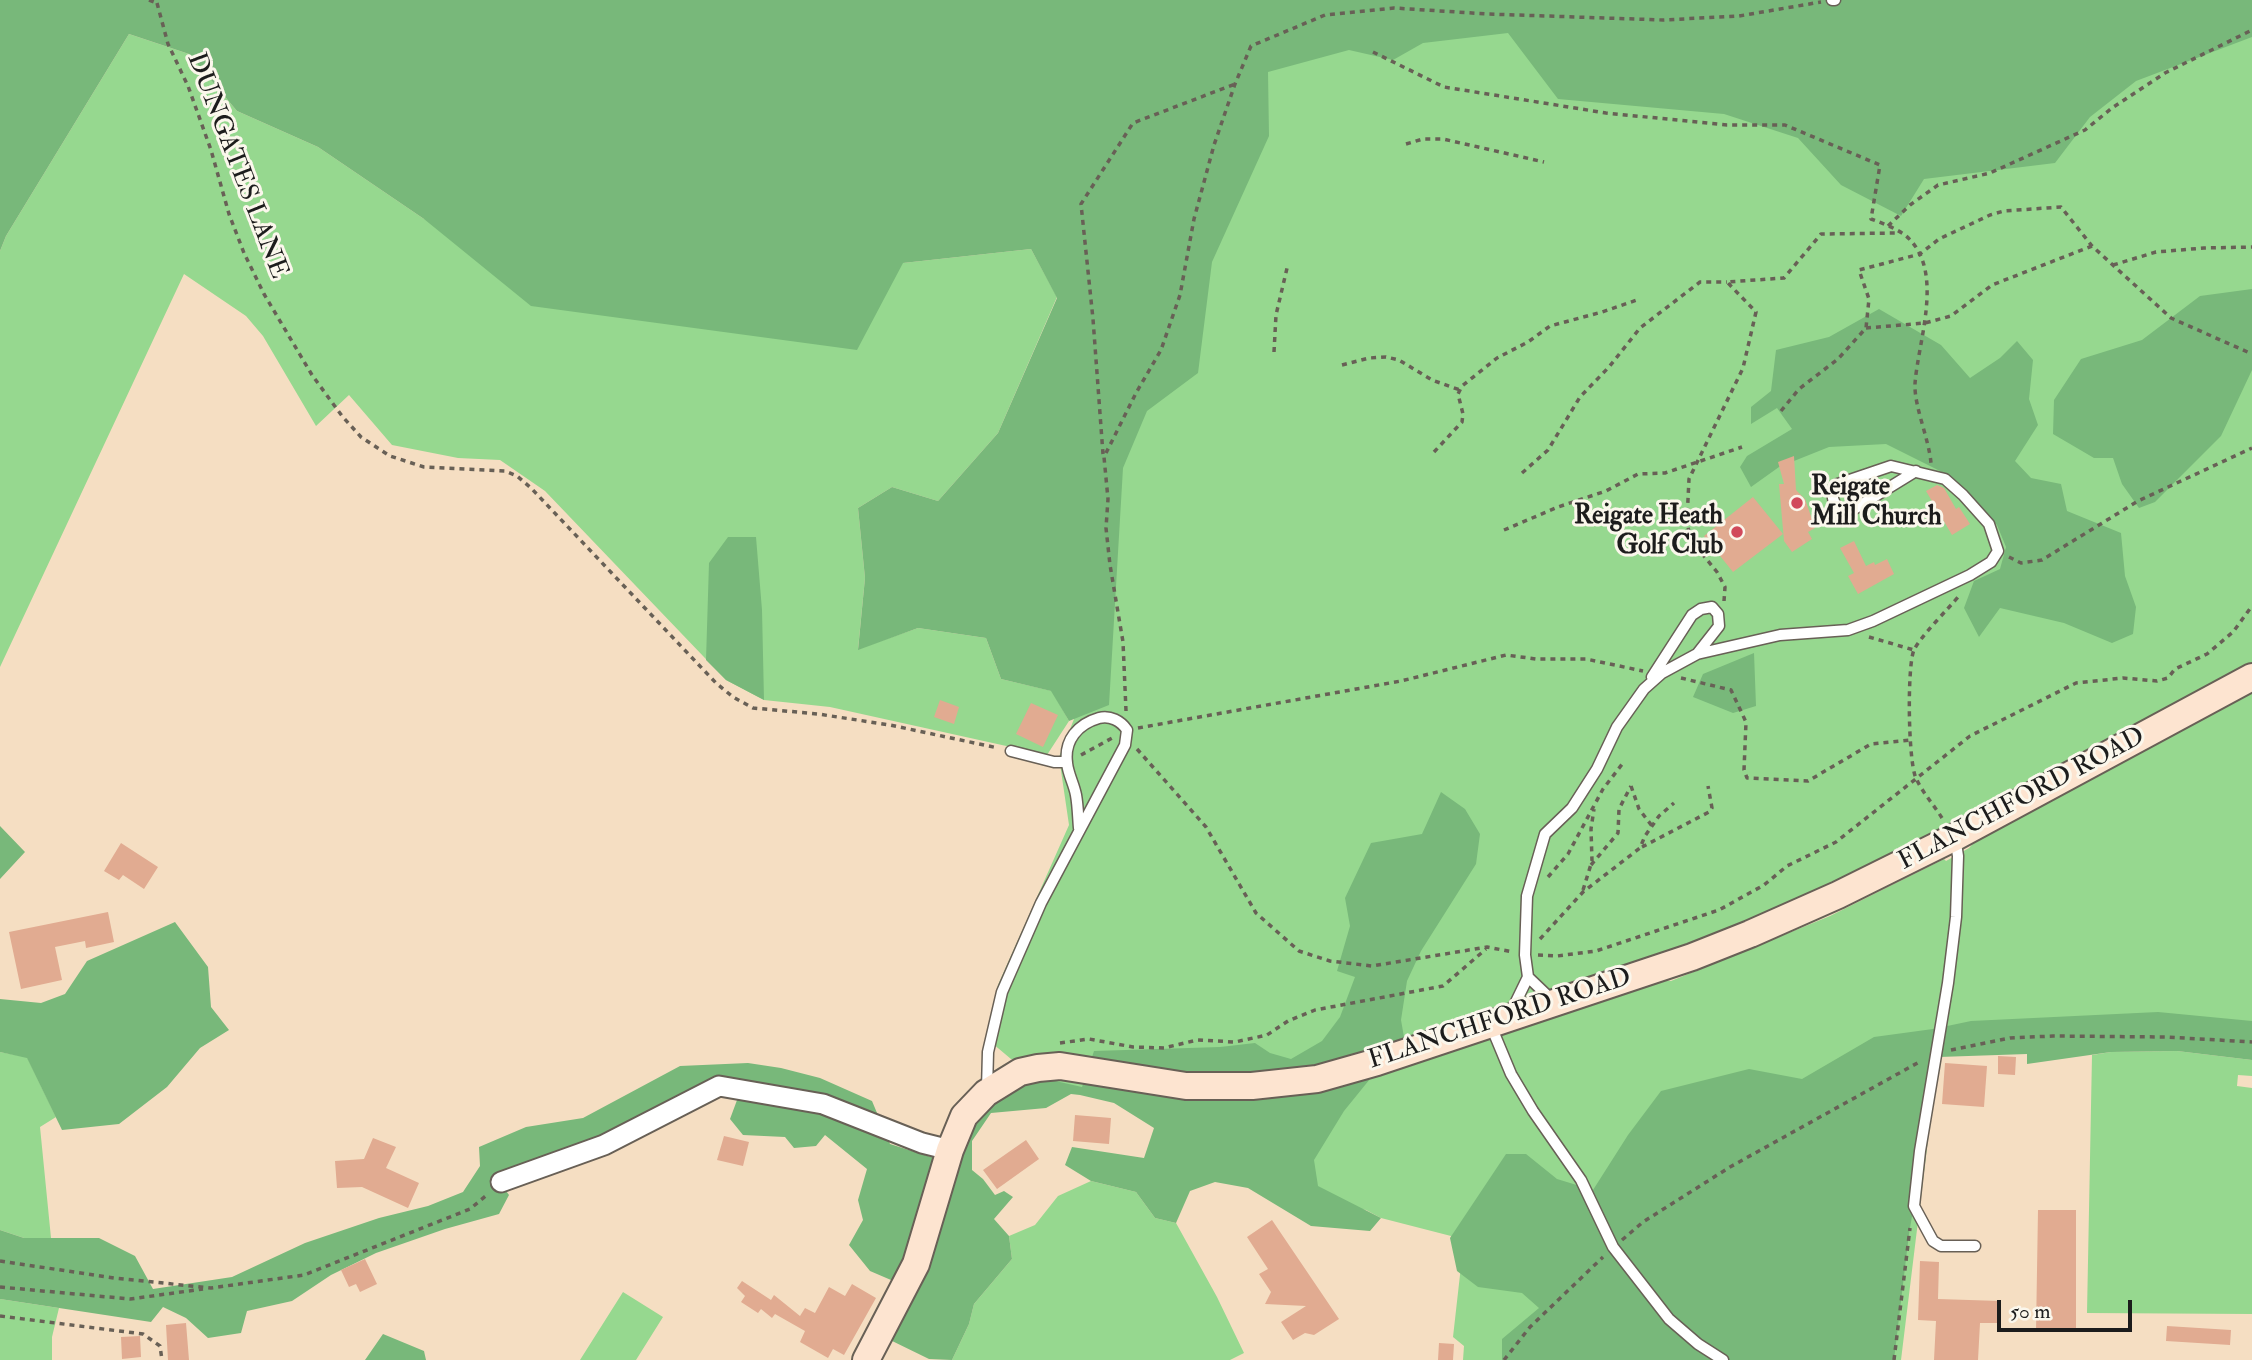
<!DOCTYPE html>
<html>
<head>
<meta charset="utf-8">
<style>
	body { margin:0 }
	#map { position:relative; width:2252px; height:1360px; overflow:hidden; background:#f5dec2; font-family:"IM FELL Double Pica",serif }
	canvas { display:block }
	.scale { position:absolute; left:1997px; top:1300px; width:135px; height:32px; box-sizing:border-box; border:4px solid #1c1c1c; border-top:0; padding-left:9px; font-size:21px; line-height:24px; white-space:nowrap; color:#1c1c1c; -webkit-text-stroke:5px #fbf7ec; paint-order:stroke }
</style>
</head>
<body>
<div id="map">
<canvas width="2252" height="1360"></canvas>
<div class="scale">50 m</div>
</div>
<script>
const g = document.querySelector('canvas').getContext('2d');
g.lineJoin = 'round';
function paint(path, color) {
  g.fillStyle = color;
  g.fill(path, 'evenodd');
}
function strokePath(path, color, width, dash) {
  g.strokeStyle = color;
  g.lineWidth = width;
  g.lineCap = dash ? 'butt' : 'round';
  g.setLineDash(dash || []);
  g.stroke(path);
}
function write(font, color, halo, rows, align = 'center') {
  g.font = font + ' "IM FELL Double Pica",serif';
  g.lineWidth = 6;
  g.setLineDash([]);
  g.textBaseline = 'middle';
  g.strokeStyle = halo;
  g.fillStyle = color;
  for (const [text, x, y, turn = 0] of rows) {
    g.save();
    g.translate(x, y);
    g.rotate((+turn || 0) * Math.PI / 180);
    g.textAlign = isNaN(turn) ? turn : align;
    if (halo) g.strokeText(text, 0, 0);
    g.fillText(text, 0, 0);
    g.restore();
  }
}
paint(new Path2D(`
	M1501 0H2252V665L1897 854 1720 936 1620 974 1671 981 1830 916 1944 859 1946 861 1969 848 1983 833 2252 692V1054L2170 1045 1939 1050 1901 1360H1463L1464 1346 1453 1337 1461 1266 1451 1236 1381 1218 1366 1210 1347 1206 1194 1113 1020 1083 1019 1059H1011L986 1038 998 985 1069 825 1059 757 1074 719 1060 97Z
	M129 34 189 54 237 111 318 147 424 219 903 263 1031 249 1057 297 998 433 938 501 892 487 858 508 865 578 858 649 918 628 986 638 1001 679 1052 691 1069 721 1047 755 830 707 764 700 726 680 545 491 500 460 458 458 392 445 349 395 316 426 263 336 246 316 184 274 0 667V251L6 236Z
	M2177 1051 2252 1060V1076L2238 1075 2237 1086 2252 1088V1314L2087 1313 2092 1055 2111 1052Z
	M0 1052 27 1057 56 1117 40 1127 51 1238H24L0 1230Z
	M1091 1181 1136 1192 1155 1218 1176 1223 1217 1297 1244 1353 1230 1360H952L969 1324 974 1304 1012 1259 1009 1236 1035 1225 1058 1196Z
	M623 1292 663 1317 636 1360H580Z
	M0 1299 59 1308 52 1337V1360H0Z`), '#96d88f');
paint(new Path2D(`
	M0 0H2252V37L2136 81 2090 117 2055 163 1924 179 1901 216 1841 185 1798 138 1724 114 1558 99 1508 33 1423 43 1393 60 1349 50 1268 72 1269 136 1212 262 1198 373 1147 411 1123 468 1109 705 1069 721 1051 691 1001 679 986 638 918 628 858 650 865 578 858 508 892 487 938 501 998 433 1057 298 1031 249 903 263 857 350 531 306 424 219 318 147 237 111 189 54 129 34 6 236 0 251Z
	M2252 289V370L2221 436 2155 502 2139 508 2122 484 2113 458H2094L2053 434 2054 400 2081 359 2142 340 2200 296Z
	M1879 309 1941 345 1970 378 2000 358 2017 341 2033 360 2029 399 2038 425 2015 461 2031 478 2061 484 2067 511 2121 533 2125 576 2136 607 2133 634 2112 643 2064 623 2000 608 1979 637 1964 608 1974 581 2000 569 2006 547 1997 525 1952 477 1886 444 1829 447 1779 467 1751 487 1740 467 1747 456 1792 429 1777 408 1751 424V407L1771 391 1776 350 1829 337Z
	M728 537H756L762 610 764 700 726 680 706 660 709 563Z
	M1754 653 1756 706 1733 713 1693 697 1703 674Z
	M1441 792 1465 809 1480 834 1476 864 1421 951 1407 981 1401 1020 1404 1037 1344 1111 1314 1160 1318 1186 1381 1218 1370 1231 1311 1226 1248 1188 1215 1182 1190 1191 1176 1223 1155 1218 1136 1192 1091 1181 1065 1165 1072 1147 1144 1158 1154 1128 1114 1103 1080 1095 1071 1094 1046 1108 991 1113 972 1141V1170L983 1179 995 1195 1004 1191 1013 1197 994 1219 1009 1236 1012 1259 974 1304 969 1324 952 1360 929 1359 886 1338 905 1286 870 1271 849 1245 863 1220 858 1200 867 1169 825 1135 816 1146 794 1148 785 1137 743 1135 730 1119 743 1084 713 1078 588 1143 496 1177 509 1195 499 1214 445 1229 376 1253 331 1275 292 1301 247 1311 241 1333 208 1338 186 1318 163 1307 151 1322 0 1299V1230L24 1238H99L135 1256 153 1289 232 1277 305 1243 379 1218 428 1206 463 1192 480 1166 479 1147 526 1127 583 1118 680 1066 748 1063 781 1068 820 1078 872 1101 890 1144 931 1157H957L982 1105 995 1092 1042 1078 1082 1087 1094 1051 1220 1047 1255 1043 1270 1053 1291 1059 1322 1041 1340 1017 1355 977 1337 971 1350 926 1345 898 1371 843 1422 834Z
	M0 826 25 852 0 879Z
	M175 922 208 967 211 1007 229 1030 200 1048 167 1087 119 1124 62 1130 27 1058 0 1052V999L41 1003 65 994 87 961Z
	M2158 1012 2252 1021V1060L2177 1051 2111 1052 2027 1064V1054L1939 1057 1909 1234 1894 1360H1502V1339L1539 1308 1522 1293 1478 1287 1457 1271 1450 1238 1506 1154H1526L1557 1179 1593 1190 1628 1135 1661 1091 1749 1069 1802 1079 1874 1037 1933 1029 1971 1021Z
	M383 1334 424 1351 426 1360H365Z`), '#78b87a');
paint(new Path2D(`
	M1794 456 1796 490 1805 499 1815 528 1808 532 1812 539 1792 552 1784 541 1779 484H1784L1778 462Z
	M1937 485 1944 488 1956 509 1959 507 1970 524 1952 535 1926 491Z
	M1753 497 1783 534 1733 572 1704 536Z
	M1854 541 1866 566 1874 562 1875 565 1887 559 1894 574 1858 594 1848 576 1854 573 1840 548Z
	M940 700 959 707 954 724 934 717Z
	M1031 703 1058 715 1043 747 1016 734Z
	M121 843 158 867 144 889 123 875 119 880 104 871Z
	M108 912 114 942 86 948 85 941 55 947 62 980 21 989 9 932Z
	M1998 1056 2016 1057 2015 1075 1998 1074Z
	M1945 1063 1987 1066 1984 1107 1942 1104Z
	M1075 1115 1111 1118 1109 1144 1073 1141Z
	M724 1136 749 1142 743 1166 717 1160Z
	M373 1138 396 1147 386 1168 419 1183 408 1208 362 1187 337 1188 335 1161 364 1159Z
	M1026 1140 1039 1159 997 1189 983 1170Z
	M2038 1210H2076V1332L2036 1331Z
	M1272 1220 1339 1319 1314 1335 1305 1333 1293 1340 1281 1322 1306 1306 1265 1304 1271 1292 1259 1274 1268 1269 1247 1237Z
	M365 1259 377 1284 360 1292 356 1284 349 1287 341 1270Z
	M1920 1261 1939 1262 1938 1299 2000 1301 1999 1323H1980L1978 1360H1934L1936 1321 1918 1320Z
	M742 1281 771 1300 774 1295 800 1316 805 1308 815 1313 829 1287 845 1296 852 1284 876 1298 844 1355 833 1349 828 1358 800 1342 805 1331 775 1314 772 1318 761 1309 758 1313 741 1302 745 1296 737 1288Z
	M186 1323 189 1360H168L166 1325Z
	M2167 1326 2231 1330 2230 1345 2166 1341Z
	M140 1336 141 1357 122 1359 121 1337Z
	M1439 1343 1454 1344 1453 1360H1438Z`), '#e1ab91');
const lane = new Path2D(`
	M1832 0H1835
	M1652 677 1692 615 1701 609 1712 607 1718 614 1719 626 1697 654
	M1011 751 1054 762H1067
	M1955 837 1958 856 1956 917 1948 983 1920 1151 1914 1206 1933 1241 1941 1246H1975
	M1528 977 1551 999
	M1511 1012 1528 977 1525 955 1527 896 1545 834 1572 808 1597 769 1617 727 1644 689 1662 673 1697 654 1780 635 1848 630 1873 621 1970 575 1991 562 1998 551 1989 524 1963 495 1945 479 1891 466 1838 484 1834 487C1830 500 1836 512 1851 511L1916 471
	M1491 1026 1511 1074 1533 1111 1581 1180 1613 1247 1669 1319 1698 1344 1723 1360
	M987 1089 988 1052 1002 992 1041 903 1125 745 1127 730C1121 721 1110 715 1099 718 1078 724 1064 740 1067 763 1068 774 1074 784 1076 795 1078 806 1078 817 1079 828`);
const street = new Path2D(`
	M501 1182 604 1145 719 1086 823 1104 922 1143 950 1150`);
const secondary = new Path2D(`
	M866 1360 916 1264 950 1150 964 1116 986 1093 1020 1072 1038 1068 1060 1066 1186 1086H1252L1317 1079 1377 1062 1692 957 1750 934 1838 895 1955 837 2252 677`);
strokePath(lane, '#686056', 13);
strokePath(street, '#686056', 23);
strokePath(secondary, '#686056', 30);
strokePath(new Path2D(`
	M149 0 157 3
	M157 3 168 44 188 86 211 150 229 214 244 253 264 294 312 375 342 416 361 437 390 456 424 467 505 471 517 476 531 488 716 683 733 697 753 708 818 714 890 725 998 748
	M1373 52 1444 87 1606 113 1727 125H1785L1880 165 1871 219C1882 223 1895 228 1905 235 1946 269 1918 340 1915 384 1914 406 1929 439 1931 463
	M1406 144 1423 139H1443L1544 162
	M1888 226 1910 205 1938 185 1990 173 2085 130 2112 108 2165 73 2252 30
	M2113 265 2156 252 2204 248 2252 247
	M1866 328 1925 323 1951 316 1992 285 2092 246
	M1274 352 1276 315 1288 264
	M1342 365 1369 358 1386 357 1399 360 1432 380 1460 390
	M1781 411 1799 389 1838 359 1866 328 1869 299 1859 270 1920 254 1939 239 1990 215 2004 211 2061 207 2092 246 2171 318 2252 354
	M1434 452 1462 422 1463 414 1458 394 1462 386 1497 358 1528 342 1550 326 1602 312 1637 300
	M1103 454 1093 319 1081 204 1133 123 1235 84
	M1522 473 1548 450 1580 397 1609 367 1640 328 1700 282H1727
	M1504 530 1558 507 1606 491 1638 474 1665 473 1742 447
	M2009 557 2021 563 2042 560 2138 501 2252 448
	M1724 601 1725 587 1717 572 1690 539 1687 520 1689 479 1743 368 1756 312 1727 282 1784 278 1821 234 1898 233
	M1869 637 1914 650
	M1681 678 1731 690 1746 722 1744 770 1747 778 1808 781 1871 744 1910 740
	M1126 711 1123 642 1110 565 1106 528 1108 499 1104 457 1136 393 1161 350 1180 295 1194 219 1214 145 1235 84 1251 46 1325 15 1394 8 1488 14 1663 20 1739 16 1821 2
	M1138 728 1401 681 1506 655 1536 659H1586L1643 671
	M1137 749 1206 827 1256 913 1299 951 1330 961 1372 966 1487 947 1513 952
	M1081 755 1114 737
	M1631 786 1639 809 1652 826
	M1942 818C1934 805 1922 792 1916 778 1908 762 1907 665 1914 650 1920 637 1949 608 1959 596
	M1642 847 1709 812 1712 808 1708 786
	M1591 865 1618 833 1619 809 1631 786
	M1548 877 1568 854 1603 789 1623 763
	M1583 890 1592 861 1591 829 1594 809
	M1540 939 1583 892 1640 848 1645 836 1659 816 1674 803
	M1538 955 1557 956 1596 951 1719 910 1764 885 1787 866 1836 842 1970 736 2076 683 2123 678 2157 681 2168 678 2175 669 2207 654 2233 632 2252 606
	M1060 1043 1089 1039 1133 1047 1164 1048 1197 1040 1235 1042 1267 1035 1288 1021 1315 1010 1443 986 1486 949
	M1951 1050 2010 1038 2053 1036 2166 1037 2252 1042
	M1622 1240 1643 1222 1730 1167 1921 1061
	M0 1261 114 1278 211 1288 304 1275 470 1209 488 1194
	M0 1287 130 1299 203 1289
	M0 1316 143 1334 160 1346 162 1360
	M1504 1360 1530 1327 1603 1257
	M1894 1360 1910 1228`), '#686056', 3.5, [5, 5]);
strokePath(lane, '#fff', 10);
strokePath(street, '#fff', 19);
strokePath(secondary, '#fde4d0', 26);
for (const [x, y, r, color] of [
	[1797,503,7,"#d1495b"],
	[1737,532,7,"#d1495b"]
]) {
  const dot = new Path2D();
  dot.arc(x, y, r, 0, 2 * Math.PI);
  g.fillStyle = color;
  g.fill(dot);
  strokePath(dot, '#fbf7ec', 2.5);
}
write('26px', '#1c1c1c', '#fbf7ec', [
	["DUNGATES LANE",236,166,69],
	["FLANCHFORD ROAD",2022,800,-28],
	["FLANCHFORD ROAD",1500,1020,-18]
]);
write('bold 26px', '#1c1c1c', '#fbf7ec', [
	["Reigate",1811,488],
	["Mill Church",1811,518],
	["Reigate Heath",1723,517,"right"],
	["Golf Club",1723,547,"right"]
], 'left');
</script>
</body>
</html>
